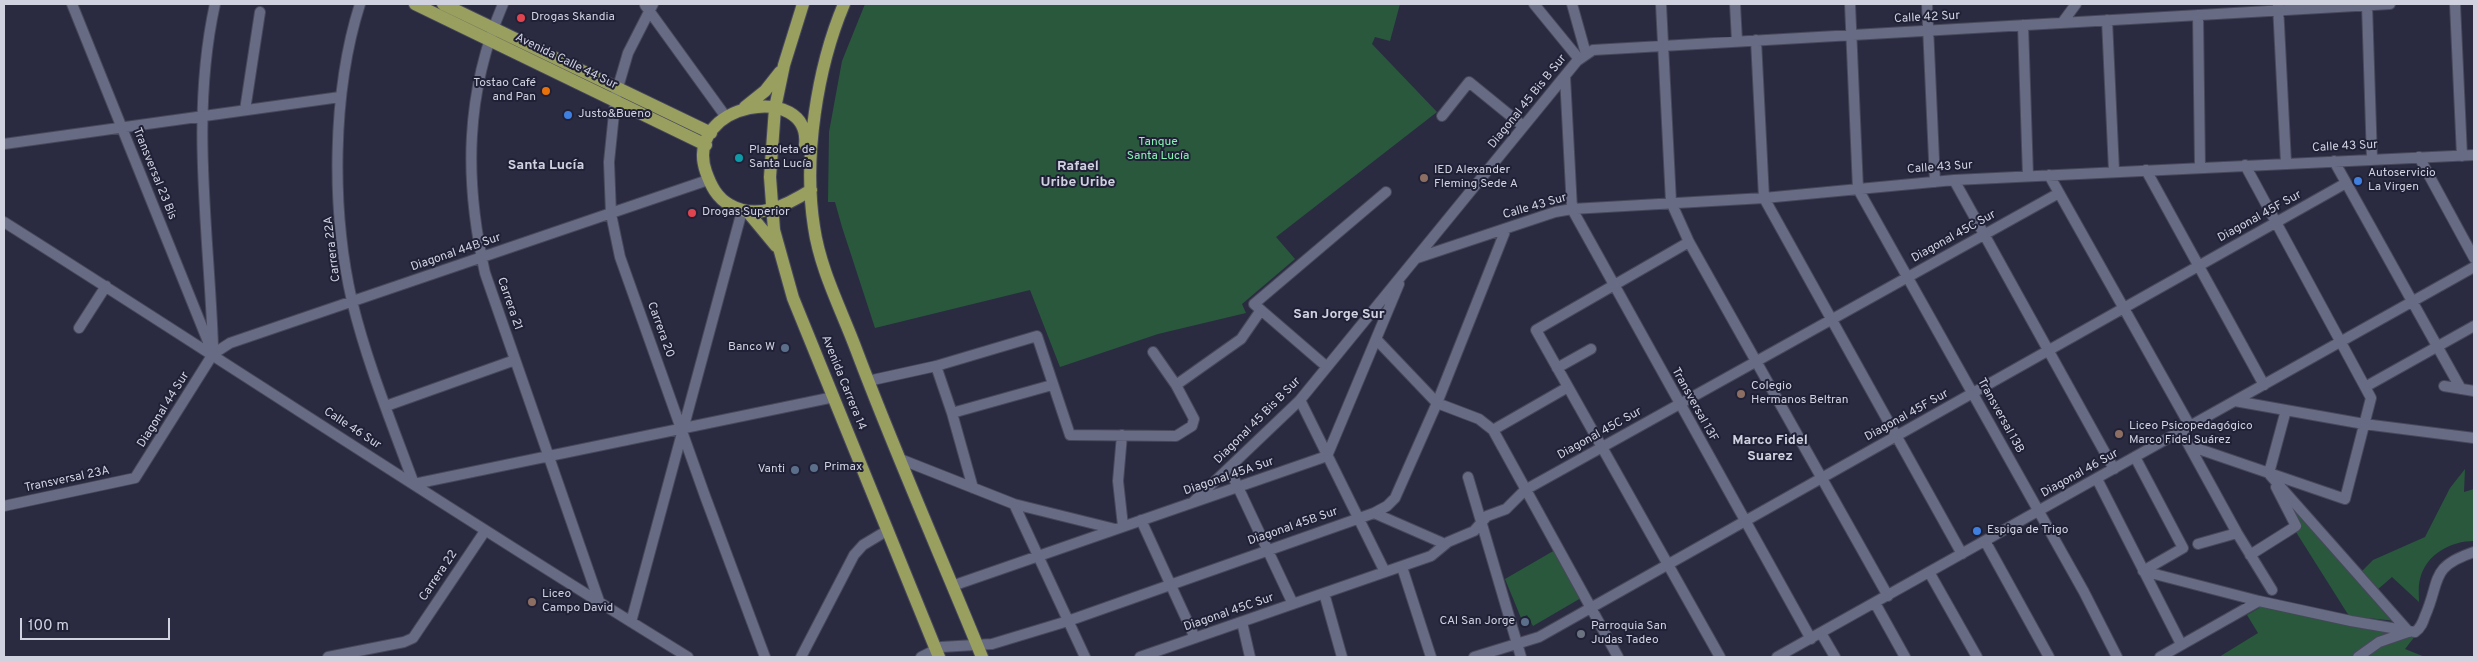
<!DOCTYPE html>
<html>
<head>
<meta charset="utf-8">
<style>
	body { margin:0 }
	#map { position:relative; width:2478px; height:661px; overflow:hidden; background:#2a2b41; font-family:Overpass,sans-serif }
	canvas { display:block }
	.frame { position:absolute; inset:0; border:5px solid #d0d2e0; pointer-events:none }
	.scale { position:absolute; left:20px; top:618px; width:150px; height:22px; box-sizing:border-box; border:2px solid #d0d2e0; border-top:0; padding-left:6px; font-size:15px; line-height:18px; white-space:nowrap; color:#d0d2e0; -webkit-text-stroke:4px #202136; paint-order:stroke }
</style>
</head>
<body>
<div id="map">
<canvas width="2478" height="661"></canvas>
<div class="frame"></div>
<div class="scale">100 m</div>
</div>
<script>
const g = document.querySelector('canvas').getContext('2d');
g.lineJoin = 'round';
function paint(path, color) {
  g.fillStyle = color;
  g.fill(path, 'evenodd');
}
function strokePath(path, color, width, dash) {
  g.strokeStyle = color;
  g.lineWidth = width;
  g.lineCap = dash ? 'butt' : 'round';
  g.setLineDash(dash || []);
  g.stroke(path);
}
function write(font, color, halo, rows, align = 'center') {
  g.font = font + ' Overpass,sans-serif';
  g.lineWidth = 4;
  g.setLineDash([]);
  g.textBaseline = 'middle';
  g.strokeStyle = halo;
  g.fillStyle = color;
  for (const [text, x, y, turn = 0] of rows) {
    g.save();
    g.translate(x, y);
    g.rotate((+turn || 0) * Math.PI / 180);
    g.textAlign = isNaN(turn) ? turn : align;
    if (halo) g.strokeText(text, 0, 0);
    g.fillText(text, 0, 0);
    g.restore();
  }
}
paint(new Path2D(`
	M865 4H1400L1390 41 1375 37 1372 44 1437 112 1276 237 1295 259 1242 304 1246 313 1158 334 1060 367 1030 290 875 328 842 227 835 202H828L829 132 842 61Z
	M2465 469 2464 492 2474 489V541C2451 541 2426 554 2420 579 2418 586 2419 595 2419 602L2392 577 2377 590 2361 572 2373 560 2425 537 2450 488Z
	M2284 495 2396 621 2349 616 2296 532 2302 527Z
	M1555 550 1581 598 1533 626 1527 615 1521 618 1505 579Z
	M2261 607 2416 635 2405 649 2425 657H2219L2258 633 2247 615Z`), '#2a583d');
const minor = new Path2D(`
	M72 4 213 354
	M360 4C332 92 331 210 352 301 367 363 392 424 414 484L834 397
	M503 4C465 93 464 180 485 273L600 604
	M653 4 628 53 616 94 609 162 611 214 620 257 705 496 765 657
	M1534 4 1579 59
	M1572 4 1586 54
	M1661 4 1671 202 1689 242 1888 596
	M1735 4 1737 41
	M1850 4 1858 189 2084 592 2117 657
	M1927 4 1935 182
	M2455 4 2462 156
	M645 5 726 117
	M2278 5 2286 163
	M2367 5 2372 159
	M2198 15 2200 168
	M2107 20 2114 171
	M2062 23 2076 4
	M2023 25 2028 176
	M1756 40 1764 198 1962 554
	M1565 76 1572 209 1811 639
	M245 110 260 12
	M1442 116 1469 82 1523 126
	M4 144 340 97
	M2419 157 2474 258
	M2334 161 2461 389
	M2146 170 2264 385
	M2049 175 2190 426
	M1954 180 2114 469
	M4 222C232 366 457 516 688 657
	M1689 242 1536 330 1720 657
	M1417 258 1555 212 1572 209 1764 198 1954 180 2474 155
	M79 328 106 286
	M1376 339 1437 403 1479 419 1493 430 1618 657
	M213 346C209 232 190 117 215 4
	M936 366 952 413 973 488
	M1327 367 1254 304 1386 192
	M1557 368 1591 349
	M868 381 936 366 1037 336 1070 435 1176 436 1192 426 1194 419 1176 385 1153 352
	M1176 385 1241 339 1261 310
	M2444 386 2474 391
	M2365 387 2474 326
	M1300 400 1385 572
	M2235 401 2364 424 2474 438
	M386 406 515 360
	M952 413 1052 385
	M1493 430 1568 387
	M2181 431 2237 533 2272 590
	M1122 435 1118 481 1123 526
	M2190 446 2345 499 2371 398 2245 165
	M2135 457 2183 548 2143 571
	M900 459 1014 504 1115 529
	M1229 468 1293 604
	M2269 473 2286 410
	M2270 475 2409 632
	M1468 477 1521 657
	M2097 479 2181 644
	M1192 503 1300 400 1577 61 1593 50 2390 4
	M1014 504 1085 657
	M4 506 135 478 213 354 230 343 708 180
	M1374 513 1445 544
	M1141 520 1195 638
	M1985 541 2049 657
	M2198 544 2237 533
	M2250 555 2296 526 2276 487
	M1402 567 1431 657
	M2143 571 2259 601 2351 621 2415 632C2421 628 2423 622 2425 616 2441 580 2429 567 2474 552
	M1929 572 1977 657
	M952 586 1327 456 1399 284
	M1324 593 1342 657
	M1875 603 1905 657
	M631 622 742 211
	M1242 622 1250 657
	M1821 633 1835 657
	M328 657 404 642 413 638 485 531
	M801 657 854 555 863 545 888 530
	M921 657 941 647 992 644 1068 621 1374 513 1387 506 1395 498 1437 403 1506 229
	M1140 657 1431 556 1448 542 1474 531 1487 516 1506 509 1525 490 2059 193
	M1474 657 1539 637 2346 183
	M1777 657 2474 267
	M2160 657 2259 601
	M2358 657 2379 642 2408 632`);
const major = new Path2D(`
	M415 4 706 145
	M443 4 711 133
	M803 4 784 65 775 108 770 177 774 230 793 298 939 657
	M844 4C817 68 803 158 814 227 820 269 841 309 856 349 895 453 940 554 982 657
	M745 107 765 91 780 72
	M805 145C812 81 682 102 706 172 711 186 717 198 730 205 757 221 787 205 811 190
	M747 211 776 246`);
strokePath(minor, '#47485b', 12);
strokePath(major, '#47485b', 14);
strokePath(minor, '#686b84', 10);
strokePath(major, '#999f5e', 12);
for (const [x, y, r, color] of [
	[521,18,5,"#e0444e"],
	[546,91,5,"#e8710a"],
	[568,115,5,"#3f7fe0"],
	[739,158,5,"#0f9aa8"],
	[1424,178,5,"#8d6e63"],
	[2358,181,5,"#3f7fe0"],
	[692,213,5,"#e0444e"],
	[785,348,5,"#5c6f8a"],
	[1741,394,5,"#8d6e63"],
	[2119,434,5,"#8d6e63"],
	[814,468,5,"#5c6f8a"],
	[795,470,5,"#5c6f8a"],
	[1977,531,5,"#3f7fe0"],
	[532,602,5,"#8d6e63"],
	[1525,622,5,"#5c6f8a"],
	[1581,634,5,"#6b7280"]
]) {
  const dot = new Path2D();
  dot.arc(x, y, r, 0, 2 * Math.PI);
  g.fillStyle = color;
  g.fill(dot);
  strokePath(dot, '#202136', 2);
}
write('12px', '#d0d2e0', '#202136', [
	["Drogas Skandia",531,18],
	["Tostao Café",536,84,"right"],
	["and Pan",536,98,"right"],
	["Justo&Bueno",578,115],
	["Plazoleta de",749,151],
	["Santa Lucía",749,165],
	["IED Alexander",1434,171],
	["Fleming Sede A",1434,185],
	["Autoservicio",2368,174],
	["La Virgen",2368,188],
	["Drogas Superior",702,213],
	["Banco W",775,348,"right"],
	["Colegio",1751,387],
	["Hermanos Beltran",1751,401],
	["Liceo Psicopedagógico",2129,427],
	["Marco Fidel Suárez",2129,441],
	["Primax",824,468],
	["Vanti",785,470,"right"],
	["Espiga de Trigo",1987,531],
	["Liceo",542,595],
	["Campo David",542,609],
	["CAI San Jorge",1515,622,"right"],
	["Parroquia San",1591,627],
	["Judas Tadeo",1591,641]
], 'left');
write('12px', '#d0d2e0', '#202136', [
	["Calle 42 Sur",1927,18,-3],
	["Avenida Calle 44 Sur",566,62,26],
	["Diagonal 45 Bis B Sur",1528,102,-51],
	["Calle 43 Sur",2345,147,-3],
	["Calle 43 Sur",1940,168,-4],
	["Transversal 23 Bis",154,174,68],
	["Calle 43 Sur",1535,207,-16],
	["Diagonal 45F Sur",2260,217,-29],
	["Diagonal 45C Sur",1954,237,-29],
	["Carrera 22A",333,249,-97],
	["Diagonal 44B Sur",456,253,-19],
	["Carrera 21",509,304,71],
	["Carrera 20",660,330,70],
	["Avenida Carrera 14",843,383,68],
	["Transversal 13F",1694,405,61],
	["Diagonal 44 Sur",164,410,-58],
	["Diagonal 45F Sur",1907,416,-29],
	["Transversal 13B",2000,416,61],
	["Diagonal 45 Bis B Sur",1258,421,-45],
	["Calle 46 Sur",352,429,33],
	["Diagonal 45C Sur",1600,434,-29],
	["Diagonal 46 Sur",2080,474,-29],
	["Diagonal 45A Sur",1229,477,-19],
	["Transversal 23A",67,480,-12],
	["Diagonal 45B Sur",1293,527,-19],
	["Carrera 22",439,576,-56],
	["Diagonal 45C Sur",1229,613,-19]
]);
write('12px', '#88f2b3', '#202136', [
	["Tanque",1158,143],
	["Santa Lucía",1158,157]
]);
write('bold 14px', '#d0d2e0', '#202136', [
	["Santa Lucía",546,166],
	["Rafael",1078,167],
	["Uribe Uribe",1078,183],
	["San Jorge Sur",1339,315],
	["Marco Fidel",1770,441],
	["Suarez",1770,457]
]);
</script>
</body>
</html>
